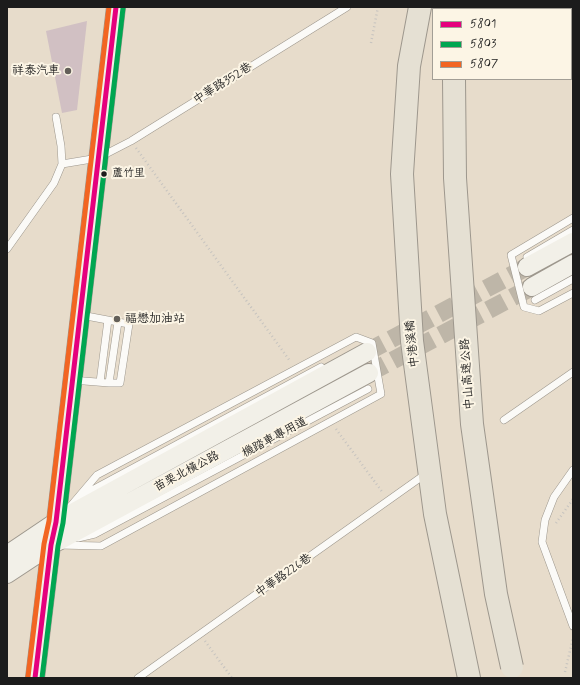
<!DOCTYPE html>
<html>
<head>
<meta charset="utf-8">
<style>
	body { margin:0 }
	#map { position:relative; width:580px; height:685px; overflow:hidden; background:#e7dccb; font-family:Mynerve,sans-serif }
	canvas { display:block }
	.frame { position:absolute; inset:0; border:8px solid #1c1c1c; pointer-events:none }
	.legend { position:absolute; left:432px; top:8px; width:140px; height:72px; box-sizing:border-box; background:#fcf5e5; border:1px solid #a29e95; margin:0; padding:5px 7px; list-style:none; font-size:12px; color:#1c1c1c }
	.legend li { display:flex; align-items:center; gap:8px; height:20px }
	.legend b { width:20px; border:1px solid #a29e95 }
</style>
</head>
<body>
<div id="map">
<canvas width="580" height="685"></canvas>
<div class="frame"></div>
<ul class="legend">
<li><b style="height:5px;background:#e5007d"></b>5801</li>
<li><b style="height:5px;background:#00a651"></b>5803</li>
<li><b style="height:5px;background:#f26522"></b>5807</li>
</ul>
</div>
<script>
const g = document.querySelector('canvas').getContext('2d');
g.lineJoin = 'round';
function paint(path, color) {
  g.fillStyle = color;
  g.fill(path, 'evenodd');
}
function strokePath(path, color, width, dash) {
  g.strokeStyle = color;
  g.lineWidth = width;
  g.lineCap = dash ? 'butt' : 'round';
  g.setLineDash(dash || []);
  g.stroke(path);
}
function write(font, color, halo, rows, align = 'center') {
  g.font = font + ' Mynerve,"LXGW WenKai TC",sans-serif';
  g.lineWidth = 4;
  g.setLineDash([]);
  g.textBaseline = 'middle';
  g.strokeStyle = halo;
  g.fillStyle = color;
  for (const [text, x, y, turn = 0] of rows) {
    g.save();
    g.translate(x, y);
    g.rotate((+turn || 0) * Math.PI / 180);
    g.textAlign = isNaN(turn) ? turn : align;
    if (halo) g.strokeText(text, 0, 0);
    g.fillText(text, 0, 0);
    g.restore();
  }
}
paint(new Path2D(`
	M87 21 77 110 62 113 46 31Z`), '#d1c0c3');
strokePath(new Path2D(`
	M367 352 527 267
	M369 373 532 287`), '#beb6a8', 18, [18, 9]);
const lane = new Path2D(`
	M56 117 61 146 62 164
	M573 218 511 255 524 307 539 311 573 293
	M7 249 54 183 62 164 98 158 131 141 347 7
	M527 257 573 230
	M535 300 573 279
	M72 380 109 383 118 322 81 315
	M100 382 108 320
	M109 383H120L129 324 118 322
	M504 420 573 372
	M573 470 554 497 545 520 542 542 573 626
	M81 501 94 489 321 367
	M78 538 95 534 368 389
	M59 545 101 546 381 394 372 343 356 337 97 475 69 508
	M138 678 427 473`);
const secondary = new Path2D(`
	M527 267 573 242
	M532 287 573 264
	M7 555 56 522 367 352
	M7 574 51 545 369 373
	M35 678 51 545 56 522 116 7`);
const highway = new Path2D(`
	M420 7 409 66 402 174 412 341 435 514 469 678
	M458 9V7`);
strokePath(lane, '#9d978d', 8);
strokePath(secondary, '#9d978d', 20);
strokePath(highway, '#9d978d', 24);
strokePath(new Path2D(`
	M371 43 378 7
	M136 148 290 361
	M336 429 383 493
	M556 523 573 499
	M205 641 232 678
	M565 672 573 638`), '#c6c3bf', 2.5, [1, 3]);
strokePath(lane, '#fbfaf7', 7);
strokePath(secondary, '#f2f0e8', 18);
strokePath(highway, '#e5e0d3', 22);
const highwayBridge = new Path2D(`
	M454 79 455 178 472 424 496 594 512 667`);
strokePath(highwayBridge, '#9d978d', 24, []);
strokePath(highwayBridge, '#e5e0d3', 22);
strokePath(new Path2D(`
	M35 678 51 545 56 522 116 7`), '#e5007d', 5);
strokePath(new Path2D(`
	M42 678 58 546 63 523 123 8`), '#00a651', 5);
strokePath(new Path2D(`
	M28 677 44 544 49 521 109 7`), '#f26522', 5);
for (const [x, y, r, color] of [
	[68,71,4,"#635f59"],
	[104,174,3.5,"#1c1c1c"],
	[117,319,4,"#635f59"]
]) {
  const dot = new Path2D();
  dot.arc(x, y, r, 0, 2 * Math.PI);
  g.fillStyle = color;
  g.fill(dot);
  strokePath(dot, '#fcf5e5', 1.5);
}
write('11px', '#1c1c1c', '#fcf5e5', [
	["蘆竹里",112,174]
], 'left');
write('12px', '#1c1c1c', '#fcf5e5', [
	["祥泰汽車",60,71],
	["福懋加油站",125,319,"left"]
], 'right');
write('12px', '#1c1c1c', '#fcf5e5', [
	["中華路352巷",223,84,-32],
	["中港溪橋",413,344,-96],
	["中山高速公路",468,374,-94],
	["機踏車專用道",275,438,-28],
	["苗栗北橫公路",187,472,-28],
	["中華路226巷",284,576,-35]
]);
</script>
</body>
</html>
